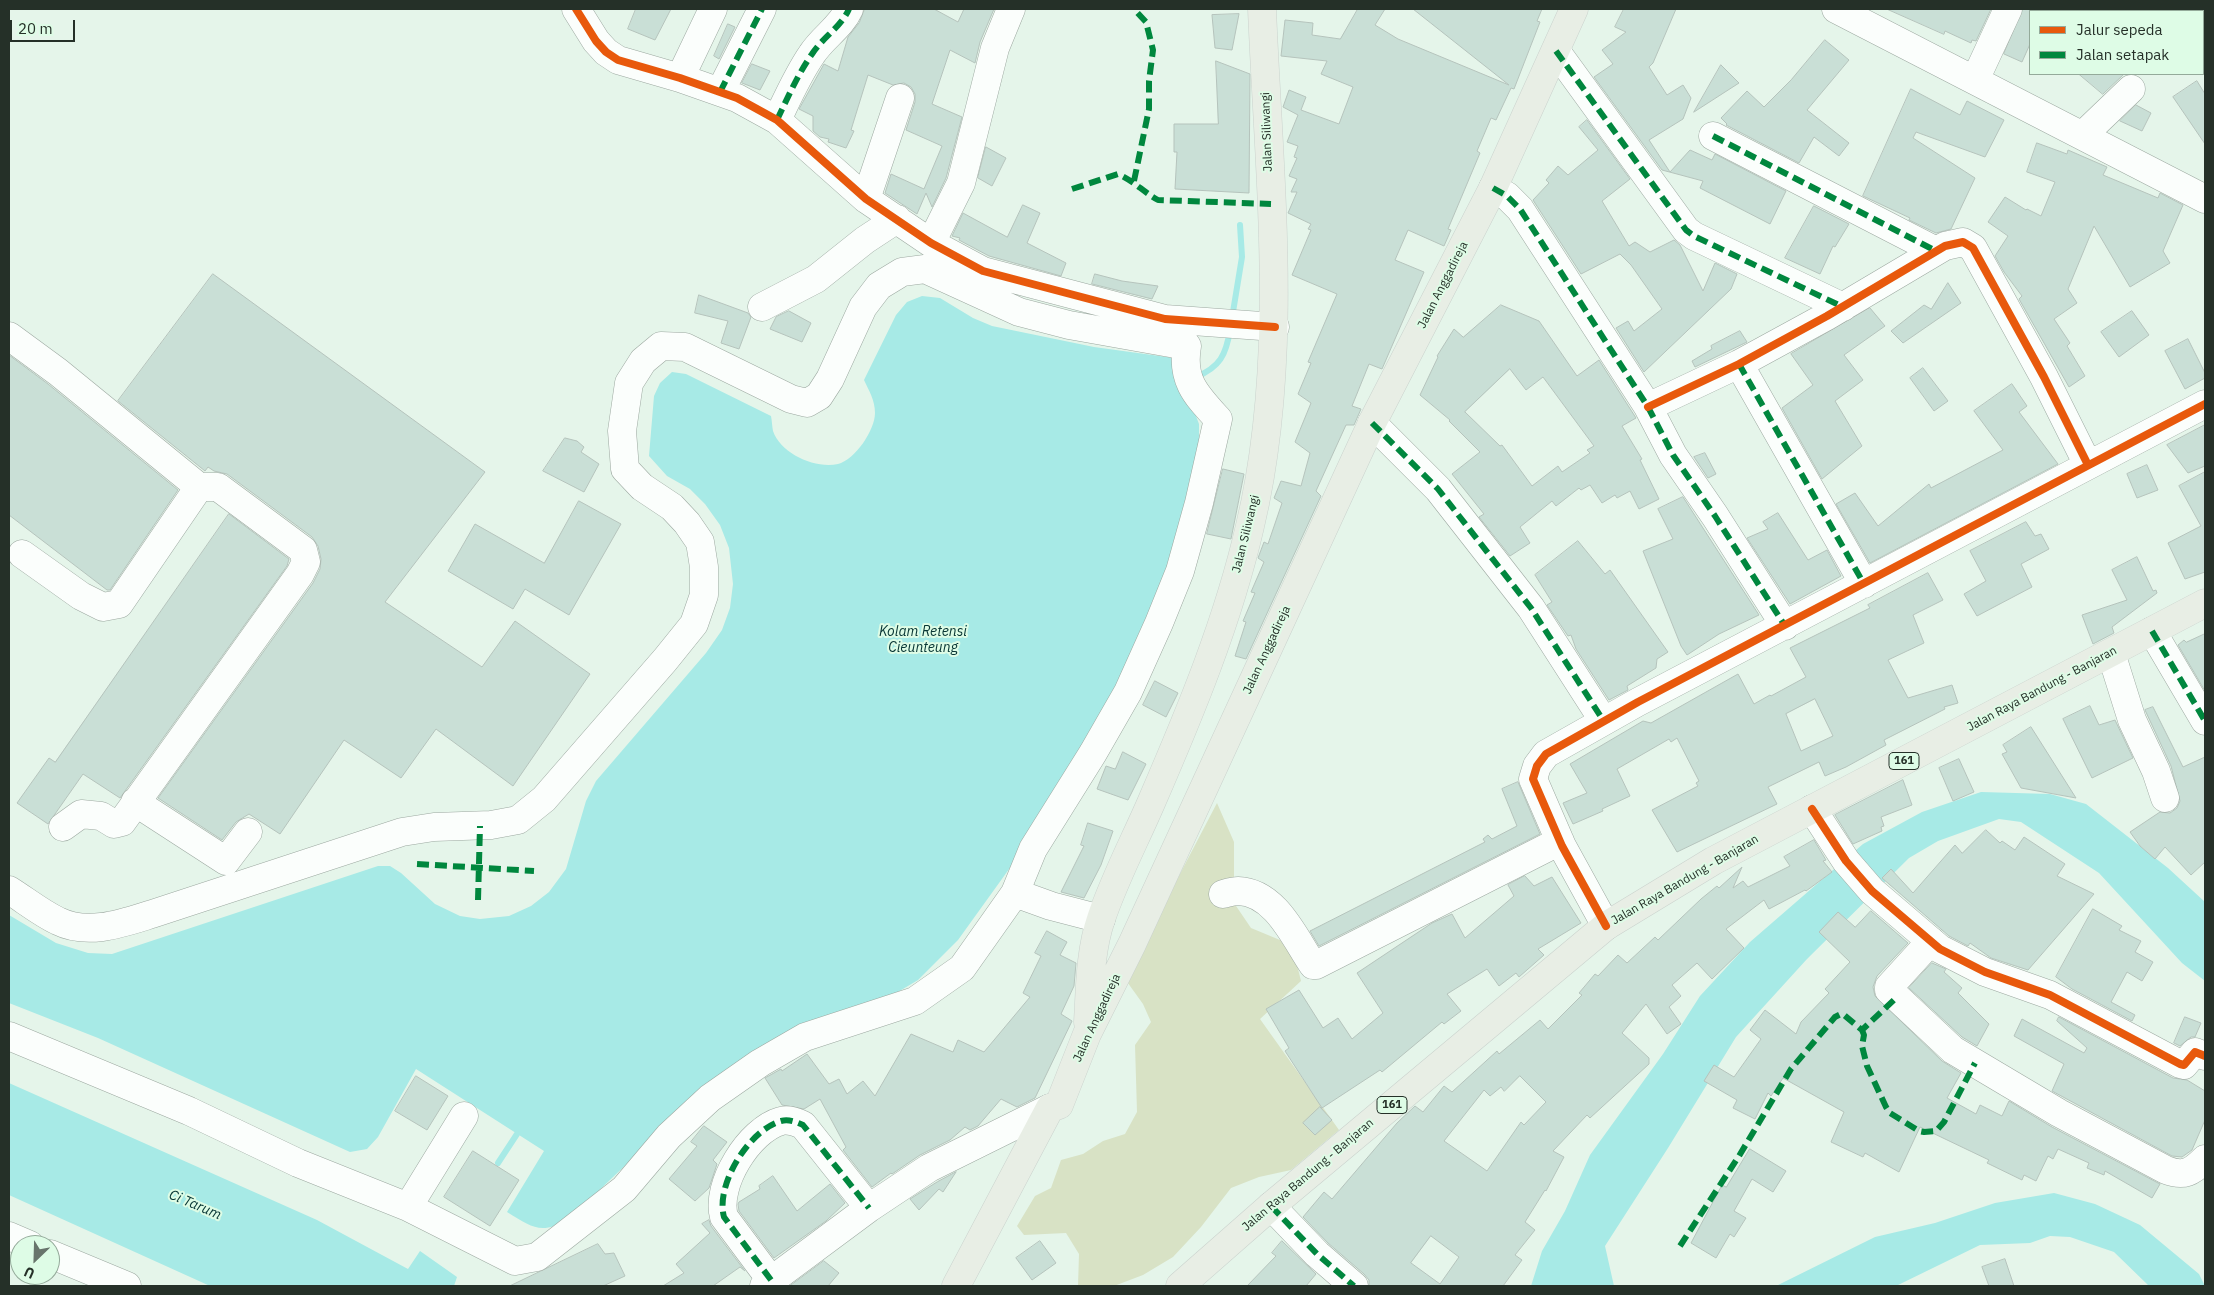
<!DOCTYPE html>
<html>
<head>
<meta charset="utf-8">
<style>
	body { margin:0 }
	#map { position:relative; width:2214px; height:1295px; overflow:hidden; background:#e5f5ea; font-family:"IBM Plex Sans",sans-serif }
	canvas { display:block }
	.frame { position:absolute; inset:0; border:10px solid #253028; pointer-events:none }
	.legend { position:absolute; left:2029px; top:10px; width:175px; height:65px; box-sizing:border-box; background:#defce6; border:1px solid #94aa9a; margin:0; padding:6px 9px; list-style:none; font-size:15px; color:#253028 }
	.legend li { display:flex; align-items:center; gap:10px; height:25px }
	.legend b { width:25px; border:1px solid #94aa9a }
	.north { position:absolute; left:10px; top:1235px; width:50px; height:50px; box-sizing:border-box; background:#defce6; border:1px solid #94aa9a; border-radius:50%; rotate:204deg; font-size:14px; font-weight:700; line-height:20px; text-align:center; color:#253028 }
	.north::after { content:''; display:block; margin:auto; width:18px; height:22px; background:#68756c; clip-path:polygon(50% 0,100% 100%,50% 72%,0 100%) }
	.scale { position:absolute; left:10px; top:20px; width:65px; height:22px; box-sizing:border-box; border:2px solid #253028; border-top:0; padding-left:6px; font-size:15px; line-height:18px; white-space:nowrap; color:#253028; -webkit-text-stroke:4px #defce6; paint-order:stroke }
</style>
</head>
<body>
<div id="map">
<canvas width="2214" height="1295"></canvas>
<div class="frame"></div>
<ul class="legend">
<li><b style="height:6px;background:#e8590c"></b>Jalur sepeda</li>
<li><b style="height:6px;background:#00873e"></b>Jalan setapak</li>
</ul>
<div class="north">U</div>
<div class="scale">20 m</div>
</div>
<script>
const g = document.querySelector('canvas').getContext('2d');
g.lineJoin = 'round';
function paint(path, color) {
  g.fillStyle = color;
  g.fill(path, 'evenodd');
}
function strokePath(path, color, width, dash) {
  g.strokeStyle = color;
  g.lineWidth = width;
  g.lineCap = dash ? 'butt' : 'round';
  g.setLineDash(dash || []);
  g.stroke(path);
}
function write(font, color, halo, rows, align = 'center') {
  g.font = font + ' "IBM Plex Sans",sans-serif';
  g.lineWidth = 4;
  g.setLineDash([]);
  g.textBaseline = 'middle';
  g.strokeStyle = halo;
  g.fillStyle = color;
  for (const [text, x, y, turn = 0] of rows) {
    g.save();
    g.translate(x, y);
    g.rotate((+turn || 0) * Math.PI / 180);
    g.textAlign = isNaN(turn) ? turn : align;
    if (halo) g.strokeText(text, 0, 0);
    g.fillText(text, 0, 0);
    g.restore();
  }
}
paint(new Path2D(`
	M1217 803 1234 842V903L1251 928 1292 945 1301 981 1260 1019 1339 1130 1291 1170 1259 1177 1231 1188 1201 1227 1173 1257 1143 1275 1114 1286H1078L1079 1254 1066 1233 1024 1235 1017 1226 1035 1196 1051 1188 1061 1160 1083 1154 1103 1141 1125 1134 1137 1112 1135 1045 1151 1022 1143 1004 1125 979Z`), '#d8e2c5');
paint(new Path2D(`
	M922 296 940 298 973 318 992 326 1094 347 1174 358 1199 424V451L1164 581 1109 706 1017 858 958 940 918 980 655 1137 568 1220C540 1235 532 1227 507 1212L544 1151 416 1069 378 1137 367 1149 350 1152 98 1038 9 1003V915L56 943 88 953 112 954 378 866H390L401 873 435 904 460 916 480 919 509 916 531 906 549 892 566 869 586 801 596 781 706 653 722 630 730 608 733 584 729 548 720 525 705 504 690 489 667 476 649 456 654 396 660 383 672 372 686 374 771 416C772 421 772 426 773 431 781 454 815 469 838 464 855 460 875 430 875 413 875 400 869 391 864 380L896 315 907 302Z
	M1981 792 2050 794 2086 804 2168 868 2205 902V981L2182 963 2099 873 2021 822 1999 819 1938 841 1909 858 1807 959 1736 1037 1668 1148 1605 1246 1614 1286H1531L1542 1251 1565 1211 1590 1155 1663 1054 1700 996 1750 942 1863 844 1922 812Z
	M9 1083 317 1220 408 1269 420 1251 457 1277 454 1286H210L9 1195Z
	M2054 1193 2095 1204 2140 1225 2199 1274 2205 1286H2149L2114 1252 2070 1237 2050 1236 2030 1243 1980 1245 1896 1286H1776L1875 1237 1935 1223 1995 1203Z`), '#a7eae6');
strokePath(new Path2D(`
	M1232 318 1242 257 1240 225
	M1196 377C1220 367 1226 355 1230 330
	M498 1163 517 1134`), '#a7eae6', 6);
const building = new Path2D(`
	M636 9H671L655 40 628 29Z
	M865 9H934L958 22 964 9H994L980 42 975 63 950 50 932 104 962 117 946 178 932 207 926 193 917 214 885 193 891 174 924 189 942 146 906 130 915 102V94L911 87 904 83 893 85 868 75 851 130 854 131 846 148 828 142 829 139 820 137 813 131V116L799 109 824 64 838 71 848 37 859 23Z
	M1358 9H1385L1375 25 1398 39 1509 85 1413 9H1542L1537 21 1540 22 1514 89 1511 88 1496 120 1491 118 1477 151 1480 153 1448 229 1451 230 1444 246 1408 230 1395 260 1424 272 1382 369 1369 364 1352 406 1361 409 1354 425H1346L1316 491 1321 496 1246 659 1235 656 1246 622 1243 621 1255 593 1251 592 1264 562 1258 558 1264 542 1268 544 1282 503 1274 498 1281 481 1301 486 1310 453 1295 442 1311 403 1298 394 1311 363 1308 362 1337 294 1292 275 1311 230 1308 229 1311 224 1288 213 1297 192H1291L1297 179 1289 176 1297 158 1294 157 1298 146 1287 142 1298 115 1283 107 1289 90 1306 97 1301 110 1339 124 1353 87 1321 74 1327 61 1281 56 1285 20 1313 23 1312 35 1340 39Z
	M1624 9H1676L1653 63 1649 67 1667 95 1683 85 1691 98 1683 119 1649 140 1670 172 1690 150 1712 160 1715 154 1786 191 1770 224 1700 188 1703 181 1662 170 1594 77 1613 64 1602 50 1626 32 1615 27Z
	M1887 9H1991L1976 41 1972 40 1971 43 1945 31 1944 34Z
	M2023 9H2030V44L2022 62 2004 54Z
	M1239 14 1232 50 1215 48 1212 15Z
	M728 24 735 27 719 59 714 56Z
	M1825 40 1849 60 1807 110 1849 143 1839 156 1814 137 1799 163 1726 125 1727 124 1721 118 1747 91 1764 107 1791 80Z
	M1216 61 1250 74 1249 193 1175 189 1177 152H1174V124H1218Z
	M752 64 770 71 760 90 742 83Z
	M1721 65 1739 83 1694 112Z
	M2079 74H2124L2103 94Z
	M2197 81 2205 94V144L2173 97Z
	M1911 89 1960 115 1967 101 2004 120 1985 157 1916 132 1913 138 1975 178 1951 229 1936 233 1909 220 1910 218 1863 196Z
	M2136 105 2151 113 2142 131 2120 121Z
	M1587 120 1630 179 1602 201 1629 246 1635 242 1650 252 1674 240 1680 245 1703 291 1715 263 1737 274 1731 289 1644 372 1616 328 1628 321 1634 331 1662 309 1631 265 1620 254 1581 274 1533 200 1549 183 1546 180 1558 166 1568 175 1598 150 1579 127Z
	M2037 143 2067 154 2068 150 2107 167 2103 175 2158 198 2160 193 2183 205 2163 251 2170 263 2130 287 2094 226 2068 289 2077 303 2054 319 2070 343 2067 346 2085 376 2069 387 2019 299 2022 296 2004 272 1995 256 2008 236 1988 222 2005 197 2026 210 2027 209 2041 216 2055 182 2027 172Z
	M986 147 1006 158 992 186 978 178Z
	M1023 205 1040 213 1027 243 1066 263 1061 276 989 256 959 240 960 238 952 236 963 213 1007 237Z
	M1814 206 1849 224 1835 247 1833 246 1820 274 1785 258Z
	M213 274 485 472 385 602 482 667 515 621 590 674 513 786 436 729 401 778 344 740 280 834 249 814 236 822 222 840 158 798 313 583 320 569 321 559 318 546 312 537 227 474 214 471 208 467 205 471 118 401Z
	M1095 274 1122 281 1158 286 1152 299 1092 284Z
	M1948 283 1961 303 1903 343 1891 331 1924 305 1931 309Z
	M699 295 748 313 751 317 739 349 721 343 728 321 695 313Z
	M1501 305 1539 321 1577 376 1599 360 1636 418 1622 426 1642 459 1640 460 1659 499 1639 509 1630 491 1617 498 1615 495 1602 503 1590 485 1581 490 1579 488 1556 506 1552 501 1520 527 1530 543 1510 556 1479 517 1484 514 1452 474 1480 452 1449 421 1450 420 1420 395 1438 357 1437 356 1454 329 1463 337ZM1510 369 1526 390 1543 377 1594 446 1587 450 1590 453 1562 472 1558 466 1532 486 1502 445 1500 446 1465 412Z
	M1870 308 1885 326 1844 355 1863 380 1835 401 1862 446 1822 479 1782 408 1813 385 1791 354Z
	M789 311 811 323 802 342 770 329 776 317Z
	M2132 311 2149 335 2119 357 2101 332Z
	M1740 331 1747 342 1695 367 1692 361 1712 349 1711 346Z
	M2188 339 2205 373V378L2185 389 2165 351Z
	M9 355 48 384 178 490 110 590H107L9 515Z
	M1923 368 1948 401 1934 411 1910 378Z
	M2012 384 2027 406 2019 412 2058 464 1870 563 1836 504 1855 493 1878 526 1929 484 1931 488 2003 450 1974 411Z
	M2205 425V466L2188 473 2167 445Z
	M565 438 577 441 584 447 581 452 599 464 584 492 543 471Z
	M1705 453 1716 474 1708 478 1694 457Z
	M2147 465 2158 490 2137 498 2127 474Z
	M1223 469 1244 474 1231 539 1207 534Z
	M2205 472V572L2185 579 2168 543 2201 526 2179 486Z
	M1683 497 1759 615 1719 634 1687 655 1681 646 1643 551 1673 539 1658 509Z
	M579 501 621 524 569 615 525 589 513 609 448 571 475 524 544 563Z
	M1778 513 1808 560 1827 550 1841 576 1790 604 1747 538 1768 529 1763 522Z
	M229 514 289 559 287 566 120 798 83 774 48 824 17 803 49 758 55 762Z
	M2026 522 2035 536 2041 534 2049 549 2021 564 2032 587 1977 616 1964 594 1986 581 1970 551Z
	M1578 541 1605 574 1610 570 1668 652 1657 659 1656 668 1627 686 1628 690 1609 700 1576 649 1571 635 1568 636 1547 605 1552 602 1535 575Z
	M2137 557 2153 591 2156 590 2157 593 2112 627 2114 633 2093 644 2082 615 2127 600 2112 570Z
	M1928 573 1943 600 1913 615 1924 643 1888 660 1908 698 1952 685 1958 703 1944 707 1945 709 1884 740 1886 745 1846 767 1825 776 1819 762 1768 787 1777 804 1677 852 1652 810 1698 786 1696 783 1699 781 1677 738 1671 742 1669 739 1617 769 1630 796 1602 809 1603 811 1573 824 1563 803 1587 793 1570 764 1643 721 1651 723 1738 674 1754 704 1770 695 1771 696 1806 677 1790 648 1870 608 1868 605ZM1815 699 1833 736 1801 751 1786 714Z
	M2205 634V691L2178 645 2184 640 2186 642Z
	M1155 681 1178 693 1166 717 1143 705Z
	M2090 706 2099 725 2115 720 2133 758 2092 778 2063 719Z
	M2153 707 2183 767 2205 757V862L2191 875 2165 847 2155 859 2140 846 2130 832 2160 812 2170 813 2177 808 2180 801 2171 766 2145 710Z
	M2031 727 2076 798 2021 788 2002 754 2007 752 2003 745Z
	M1123 752 1146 764 1128 800 1097 789 1106 766 1115 769Z
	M1959 759 1974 792 1953 801 1939 768Z
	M1903 780 1912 805 1881 817 1884 826 1881 827 1882 831 1853 844 1835 815Z
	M1518 782 1540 834 1319 946 1310 931 1485 842 1483 839 1488 835 1492 839 1517 826 1502 789Z
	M1088 823 1113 831 1101 865 1084 898 1061 892 1084 846 1081 845Z
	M1986 830 2000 843 2002 841 2015 850 2024 837 2065 864 2057 876 2094 894 2028 970 1991 958 1970 943 1968 946 1949 936 1882 878 1891 869 1913 893 1955 845 1962 853Z
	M1814 840 1826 860 1823 861 1832 872 1806 891 1805 890 1769 909 1764 900 1726 929 1744 948 1712 979 1697 963 1672 985 1681 996 1669 1007 1681 1024 1667 1034 1646 1004 1622 1033 1649 1058V1064L1590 1118 1587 1115 1553 1151 1564 1157 1546 1191 1545 1190 1525 1222 1535 1230 1515 1255 1522 1260 1503 1286H1369V1280L1364 1274 1328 1243 1303 1217 1324 1192 1332 1199 1397 1123 1415 1106 1423 1112 1444 1086 1452 1092 1497 1051 1499 1054 1540 1020 1548 1029 1582 995 1579 993 1595 974 1598 976 1618 955 1627 963 1655 937 1658 940 1701 899 1717 886 1719 888 1742 867 1733 888 1743 881 1748 887 1790 866 1784 857ZM1520 1076 1546 1102 1524 1125 1521 1122 1487 1171 1444 1141 1484 1090 1490 1096 1501 1087 1504 1091ZM1431 1236 1459 1257 1440 1284 1411 1263Z
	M1525 876 1534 886 1552 877 1581 923 1538 949 1544 955 1519 977 1516 973 1499 986 1487 969 1447 994 1461 1011 1444 1024 1442 1022 1382 1072 1380 1070 1322 1108 1285 1051 1289 1048 1266 1009 1299 990 1323 1028 1338 1018 1352 1039 1383 1013 1357 973 1432 923 1452 914 1465 938 1514 896 1508 885Z
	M2093 909 2122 926 2119 930 2141 941 2135 952 2153 962 2142 981 2127 972 2111 1002 2135 1015 2132 1021 2072 989 2056 977Z
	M1871 911 1908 943 1877 976 1873 987 1875 996 1942 1061 1961 1073 1947 1098 1976 1114 1980 1105 2002 1116 2009 1101 2052 1127 2160 1184 2152 1198 2105 1171 2104 1175 2087 1168 2089 1163 2058 1149 2053 1159 2048 1156 2036 1181 2024 1175 2022 1180 1987 1163 1989 1160 1920 1127 1899 1172 1865 1153 1863 1157 1831 1142 1844 1112 1783 1078 1771 1096 1768 1093 1755 1119 1733 1108 1737 1100 1704 1081 1714 1065 1734 1077 1761 1039 1750 1030 1765 1010 1796 1034 1801 1022 1829 993 1825 989 1850 962 1819 932 1838 912 1855 927Z
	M1047 931 1067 942 1060 955 1076 963 1074 986 1061 1014 1072 1021 1035 1098 1017 1107 1001 1099 978 1126 970 1130 965 1127 950 1140 920 1155 892 1174 891 1173 872 1187 843 1150 846 1147 820 1099 804 1109 782 1105 765 1078 781 1069 782 1071 807 1054 829 1084 839 1079 847 1094 863 1081 875 1096 911 1034 953 1052 958 1040 984 1052 1030 997 1023 993 1041 956 1035 953Z
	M1932 963 1946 969 1944 972 1962 988 1958 993 1989 1024 1977 1046 1962 1037 1909 988Z
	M2059 1017 2173 1078 2187 1080 2205 1091V1120L2192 1150 2182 1157 2172 1156 2052 1091 2064 1064 2014 1036 2022 1019 2084 1053 2087 1048 2057 1021Z
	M2185 1017 2201 1023 2195 1037H2191L2180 1046 2174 1043Z
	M416 1076 448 1096 427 1130 395 1111Z
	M1320 1107 1332 1120 1315 1135 1303 1123Z
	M704 1126 727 1142 713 1160 717 1164 709 1188 695 1201 669 1179 697 1146 691 1142Z
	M1750 1149 1786 1171 1773 1192 1752 1179 1734 1211 1746 1218 1734 1237 1730 1234 1716 1258 1691 1243 1722 1185 1726 1187Z
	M473 1151 519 1180 490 1226 444 1197Z
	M956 1172 943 1192 939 1189 919 1210 910 1199 937 1182Z
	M773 1176 797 1211 830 1184 845 1203 826 1221 774 1258 739 1211 738 1204 739 1202 760 1189 759 1186Z
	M709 1220 711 1226 745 1271 740 1267 713 1286H663L684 1273 676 1264 710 1233 702 1224Z
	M1040 1241 1056 1263 1032 1280 1016 1258Z
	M1282 1241 1316 1274 1306 1286H1247L1276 1256 1272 1253Z
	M598 1244 605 1254 614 1253 625 1276 603 1286H510Z
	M2005 1259 2014 1286H1989L1982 1267Z
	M824 1261 839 1273 828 1286H790Z`);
paint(building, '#c9dfd6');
strokePath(building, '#b5c3bc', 1);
const minor = new Path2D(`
	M576 9 596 41 606 52 618 60 680 78 737 98 777 120 866 199 931 243 983 271 1165 319 1275 327
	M1836 9 2205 199
	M1556 51 1686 230 1694 236 1843 307
	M680 78 713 9
	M1975 80 2008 9
	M720 92 762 9
	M777 120C788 97 798 74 812 54 823 37 841 27 849 9
	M2083 135 2131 89
	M1713 136 1936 251
	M1493 188 1507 196 1520 209 1648 407 1673 455 1715 516 1785 626
	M866 199 900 98
	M931 243 961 183 995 48 1011 9
	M762 307 816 279 865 240 897 219
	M9 336 58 372 199 487
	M1739 364 1864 584
	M1648 407 1739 364 1827 316 1945 246 1963 242 1973 248 2044 377 2088 465
	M1372 423 1438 489 1531 608 1603 720
	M22 554 81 596 103 607 119 604 199 487H218L303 550 306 562 300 574 122 822 114 824 101 816 81 814 63 827
	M2152 631 2205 721
	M2111 653 2132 720 2156 771 2165 798
	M135 802 226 861 248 832
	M1812 809 1846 861 1872 891 1940 949 1985 972 2050 995 2180 1064 2184 1065 2195 1052 2205 1056
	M9 890C25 900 41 913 58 921 88 936 123 923 152 914L402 832 434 827 491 825 518 820 544 799 665 660 694 624 704 595V567L700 542 687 523 672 507 642 487 625 469 622 431 629 383 643 361 661 346 685 347 791 399 807 403 819 396 830 379 863 307 879 286 902 272 925 269 1019 312 1069 325 1187 346C1181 380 1196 395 1218 419L1199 503 1180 571 1159 623 1128 692 1093 753 1033 849 1015 893 962 968 915 1001 805 1037 760 1063 710 1098 669 1136 624 1189 537 1257 515 1261 408 1207 298 1163 189 1111 9 1036
	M1015 893 1051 906 1101 919
	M1223 894C1227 893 1233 891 1238 891 1276 892 1295 939 1313 965H1316L1560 841
	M1606 926 1562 846 1533 779 1537 766 1546 754 1638 702 2205 404
	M1931 941 1889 987V990L1953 1050 2059 1113 2166 1170C2184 1177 2192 1172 2205 1159
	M1271 1206 1317 1254 1354 1286
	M408 1207 464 1116
	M9 1236 30 1245
	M50 1254 127 1286
	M771 1280 724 1217C715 1185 749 1130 781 1121 789 1119 796 1122 803 1125L869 1208
	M764 1286 869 1208 929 1168 1050 1108`);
const major = new Path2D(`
	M1088 1022C1090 988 1090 951 1101 919 1114 880 1135 840 1151 803 1190 713 1228 622 1250 526 1290 358 1269 180 1262 9
	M956 1286 1050 1108 1059 1105 1087 1034 1132 944 1372 423 1493 188 1574 9
	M1180 1286 1271 1206 1606 926 1713 861 2205 603`);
strokePath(minor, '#9ca8a0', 29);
strokePath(major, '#cad2cd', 29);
strokePath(minor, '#fbfefc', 28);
strokePath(major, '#e8eee5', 28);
strokePath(new Path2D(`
	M1556 51 1686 230 1694 236 1843 307
	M720 92 762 9
	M777 120C788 97 798 74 812 54 823 37 841 27 849 9
	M1713 136 1936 251
	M1134 181 1149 109V81L1153 50 1146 22 1134 9
	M1493 188 1507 196 1520 209 1648 407 1673 455 1715 516 1785 626
	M1072 189 1118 174C1134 181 1142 191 1158 200L1271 204
	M1739 364 1864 584
	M1372 423 1438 489 1531 608 1603 720
	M2152 631 2205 721
	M417 864 534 871
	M478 900 480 826
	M1862 1030 1864 1035 1862 1046 1867 1066 1886 1107 1890 1113 1919 1131 1924 1132 1936 1131 1944 1122 1975 1063
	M1271 1206 1317 1254 1354 1286
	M1680 1246 1739 1156 1791 1069 1835 1017 1841 1014 1844 1015 1862 1030 1896 998
	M771 1280 724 1217C715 1185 749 1130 781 1121 789 1119 796 1122 803 1125L869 1208`), '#00873e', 6, [12, 6]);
strokePath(new Path2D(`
	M576 9 596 41 606 52 618 60 680 78 737 98 777 120 866 199 931 243 983 271 1165 319 1275 327
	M1648 407 1739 364 1827 316 1945 246 1963 242 1973 248 2044 377 2088 465
	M1812 809 1846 861 1872 891 1940 949 1985 972 2050 995 2180 1064 2184 1065 2195 1052 2205 1056
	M1606 926 1562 846 1533 779 1537 766 1546 754 1638 702 2205 404`), '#e8590c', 8);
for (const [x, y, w] of [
	[1904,761,30],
	[1392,1105,30]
]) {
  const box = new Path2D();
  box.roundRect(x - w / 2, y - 8.5, w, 17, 4);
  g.fillStyle = '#defce6';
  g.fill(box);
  strokePath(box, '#253028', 1);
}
write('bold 11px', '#253028', null, [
	["161",1904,761],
	["161",1392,1105]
]);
write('12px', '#253028', '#defce6', [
	["Jalan Siliwangi",1267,132,-92],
	["Jalan Anggadireja",1443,285,-63],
	["Jalan Siliwangi",1246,534,-76],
	["Jalan Anggadireja",1267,650,-65],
	["Jalan Raya Bandung - Banjaran",2042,689,-28],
	["Jalan Raya Bandung - Banjaran",1685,880,-30],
	["Jalan Anggadireja",1097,1018,-65],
	["Jalan Raya Bandung - Banjaran",1308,1175,-40]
]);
write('italic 14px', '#073534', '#defce6', [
	["Kolam Retensi",923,632],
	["Cieunteung",923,648],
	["Ci Tarum",195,1205,23]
]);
</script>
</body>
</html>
